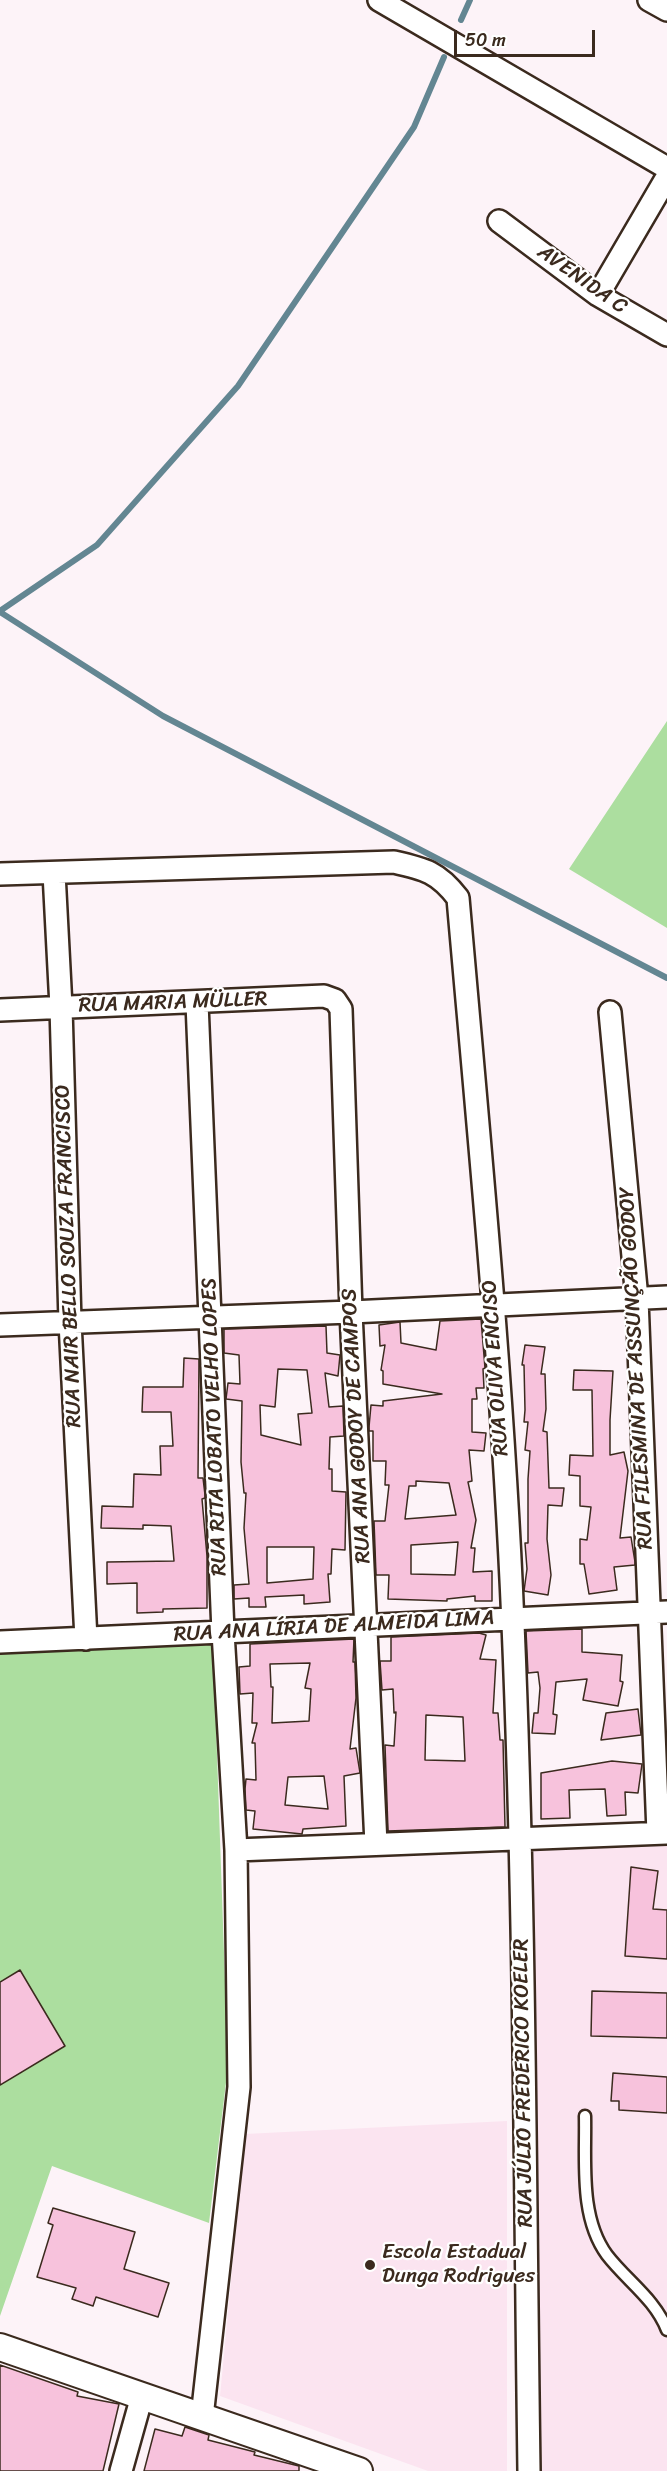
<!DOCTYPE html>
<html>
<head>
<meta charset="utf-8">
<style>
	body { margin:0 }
	#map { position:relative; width:667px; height:2471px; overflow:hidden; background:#fdf3f8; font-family:Sriracha,sans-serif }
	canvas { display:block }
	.scale { position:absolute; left:454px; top:30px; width:141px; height:27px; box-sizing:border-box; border:3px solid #3b2a1e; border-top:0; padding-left:8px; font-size:18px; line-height:21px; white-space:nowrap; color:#3b2a1e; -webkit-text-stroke:4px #fff; paint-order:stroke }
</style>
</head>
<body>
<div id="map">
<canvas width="667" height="2471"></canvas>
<div class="scale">50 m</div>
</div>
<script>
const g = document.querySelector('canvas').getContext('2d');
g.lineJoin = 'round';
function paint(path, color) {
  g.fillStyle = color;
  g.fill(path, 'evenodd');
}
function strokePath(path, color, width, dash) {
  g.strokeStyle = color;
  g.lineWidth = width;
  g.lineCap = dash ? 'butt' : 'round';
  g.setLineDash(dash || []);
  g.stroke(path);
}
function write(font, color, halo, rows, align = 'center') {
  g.font = font + ' Sriracha,sans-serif';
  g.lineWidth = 4.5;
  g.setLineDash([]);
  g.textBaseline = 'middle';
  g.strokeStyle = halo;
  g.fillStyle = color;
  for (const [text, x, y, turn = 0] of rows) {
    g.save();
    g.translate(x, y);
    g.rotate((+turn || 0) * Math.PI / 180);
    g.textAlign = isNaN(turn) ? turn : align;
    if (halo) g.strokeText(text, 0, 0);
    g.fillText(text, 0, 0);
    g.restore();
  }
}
paint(new Path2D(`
	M667 1843V2471H538L530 1849Z
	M507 2121V2471H428L220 2396 245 2134Z`), '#fbe4f0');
paint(new Path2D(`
	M667 721V928L569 869Z
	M213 1641 228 2066 209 2223 52 2166 0 2316V1651Z`), '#acde9f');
strokePath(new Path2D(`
	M461 20 470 0
	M0 611 97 545 238 386 414 127 444 57
	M0 612 163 716 667 978`), '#638692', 6);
const building = new Path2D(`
	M481 1319 485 1368 483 1369 484 1388H476L477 1399H472V1432L486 1433 484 1451 469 1450 472 1481 468 1482 476 1520 471 1548H475L473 1572 492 1571V1601H475V1596L447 1599V1601L388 1599 389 1575H376L374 1521H385L389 1485H385L386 1461H373V1431H369V1427L371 1405 383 1406V1401L442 1394 383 1384V1371L381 1370 385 1345 380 1346 379 1325 400 1322 401 1343 436 1350 440 1321ZM416 1481 449 1483 456 1515 405 1519 409 1486H416ZM458 1542 455 1575 411 1574V1545Z
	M326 1326 327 1353 340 1355 338 1376 325 1373 329 1407 343 1406 344 1436 330 1437 329 1469H332V1491L346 1492 345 1550 332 1549 331 1574H328L330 1602 304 1604V1595L265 1597 266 1607H249V1598L234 1599V1585L249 1584 244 1528 246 1493H244L241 1462 242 1401 226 1399 228 1383 240 1384 239 1355 224 1353V1329ZM278 1369 307 1370 312 1413 298 1414 301 1445 261 1435 260 1405 275 1407ZM267 1547H314L313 1579 267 1583Z
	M525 1345 545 1347 541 1374H545L546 1409 543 1431 547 1432 549 1488H564L562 1506 548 1505 547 1539 551 1575 548 1595 524 1591 527 1569 525 1543H528V1479L530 1451 525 1450 528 1422H524L525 1410 524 1365H522Z
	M184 1358 199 1359 198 1478H203L205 1495V1498L202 1499 207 1556V1608L163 1609V1612L137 1613V1583L107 1584V1562L174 1561 171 1526 143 1525V1529L101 1528 102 1506 133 1507 134 1474 161 1475 160 1446H173L171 1412H142L143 1387H183Z
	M574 1370 613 1371 610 1420V1455L624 1452 628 1471 620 1538 631 1537 635 1562V1565L614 1567 617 1590 589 1594 584 1564H580V1539L587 1540 591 1507 580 1506V1476L569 1475 570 1455 593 1456 592 1390H573Z
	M582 1629V1652L622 1655 620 1681 623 1682 618 1706 583 1700 587 1679 556 1682 553 1714 557 1715 555 1734 532 1733 534 1713H538L540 1688 538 1672 528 1673 526 1631Z
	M479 1633 486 1635 480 1659 496 1660 493 1713H498L500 1740H503L505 1827 388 1831 385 1745 394 1746 396 1712 394 1713 393 1689 382 1690 380 1661H391V1637ZM426 1715 463 1717 465 1761 425 1760Z
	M354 1639 353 1662H355L356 1698 350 1749 356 1748 360 1773 344 1776 346 1826 303 1829 302 1834 253 1829 255 1811 246 1810 245 1789 246 1779 256 1780 255 1743H252L257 1723H252L253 1693 240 1694 239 1667 250 1666V1644ZM310 1663 305 1688 311 1689 309 1721 272 1723 273 1687H271L270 1664ZM324 1776 328 1809 285 1805 288 1777Z
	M638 1709 641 1735 601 1740 606 1713Z
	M612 1761 642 1764 638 1793 625 1792 626 1815 607 1816 605 1789 569 1790 570 1818 541 1819V1773Z
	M631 1867 658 1871 653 1909 667 1910V1959L625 1956Z
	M20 1970 65 2046 0 2085V1982Z
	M592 1991 667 1993V2038L591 2036Z
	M613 2073 667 2077V2113L619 2110V2101H611Z
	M53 2208 135 2232 124 2269 169 2283 158 2317 96 2297 93 2306 72 2299 76 2288 37 2277 53 2225 48 2223Z
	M0 2365 78 2392 77 2396 119 2404 103 2471H0Z
	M185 2427 209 2435 208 2440 255 2452 254 2455 299 2466V2471H144L155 2429 182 2436Z`);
paint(building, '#f7c2dc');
strokePath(building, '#3b2a1e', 1.5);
const service = new Path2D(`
	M585 2116C586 2161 579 2217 607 2255 627 2281 655 2299 667 2330`);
const minor = new Path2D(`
	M379 0 667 168
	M649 0 667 10
	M499 221 598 295 667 335
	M598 295 667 177
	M54 873 61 1007 70 1322 86 1639
	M0 874 394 862C425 869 438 872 458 898 479 1139 503 1381 513 1624 525 1906 525 2189 529 2471
	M197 1003 223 1632 236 1850 239 2087 202 2417
	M0 1010 324 996 335 1000 341 1009 351 1312 376 1844
	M610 1012 637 1299 658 1833
	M0 1325 351 1312 667 1297
	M0 1642 667 1612
	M236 1850 667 1833
	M121 2471 142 2396`);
const tertiary = new Path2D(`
	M0 2347 359 2471`);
strokePath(service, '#3b2a1e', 15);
strokePath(minor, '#3b2a1e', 26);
strokePath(tertiary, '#3b2a1e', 30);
strokePath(service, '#fff', 10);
strokePath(minor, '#fff', 21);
strokePath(tertiary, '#fff', 26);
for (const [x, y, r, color] of [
	[370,2265,6,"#3b2a1e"]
]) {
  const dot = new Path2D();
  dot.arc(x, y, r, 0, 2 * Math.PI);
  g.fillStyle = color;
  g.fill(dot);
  strokePath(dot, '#fff', 2);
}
write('21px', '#3b2a1e', '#fff', [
	["AVENIDA C",582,280,35],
	["RUA MARIA MÜLLER",173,1003,-2],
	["RUA NAIR BELLO SOUZA FRANCISCO",69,1256,-92],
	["RUA OLIVA ENCISO",496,1368,-94],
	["RUA FILESMINA DE ASSUNÇÃO GODOY",637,1368,-93],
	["RUA ANA GODOY DE CAMPOS",357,1426,-93],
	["RUA RITA LOBATO VELHO LOPES",215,1427,-92],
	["RUA ANA LÍRIA DE ALMEIDA LIMA",334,1627,-3],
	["RUA JÚLIO FREDERICO KOELER",524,2083,-91]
]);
write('21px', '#3b2a1e', '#fff', [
	["Escola Estadual",382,2253],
	["Dunga Rodrigues",382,2277]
], 'left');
</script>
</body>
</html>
